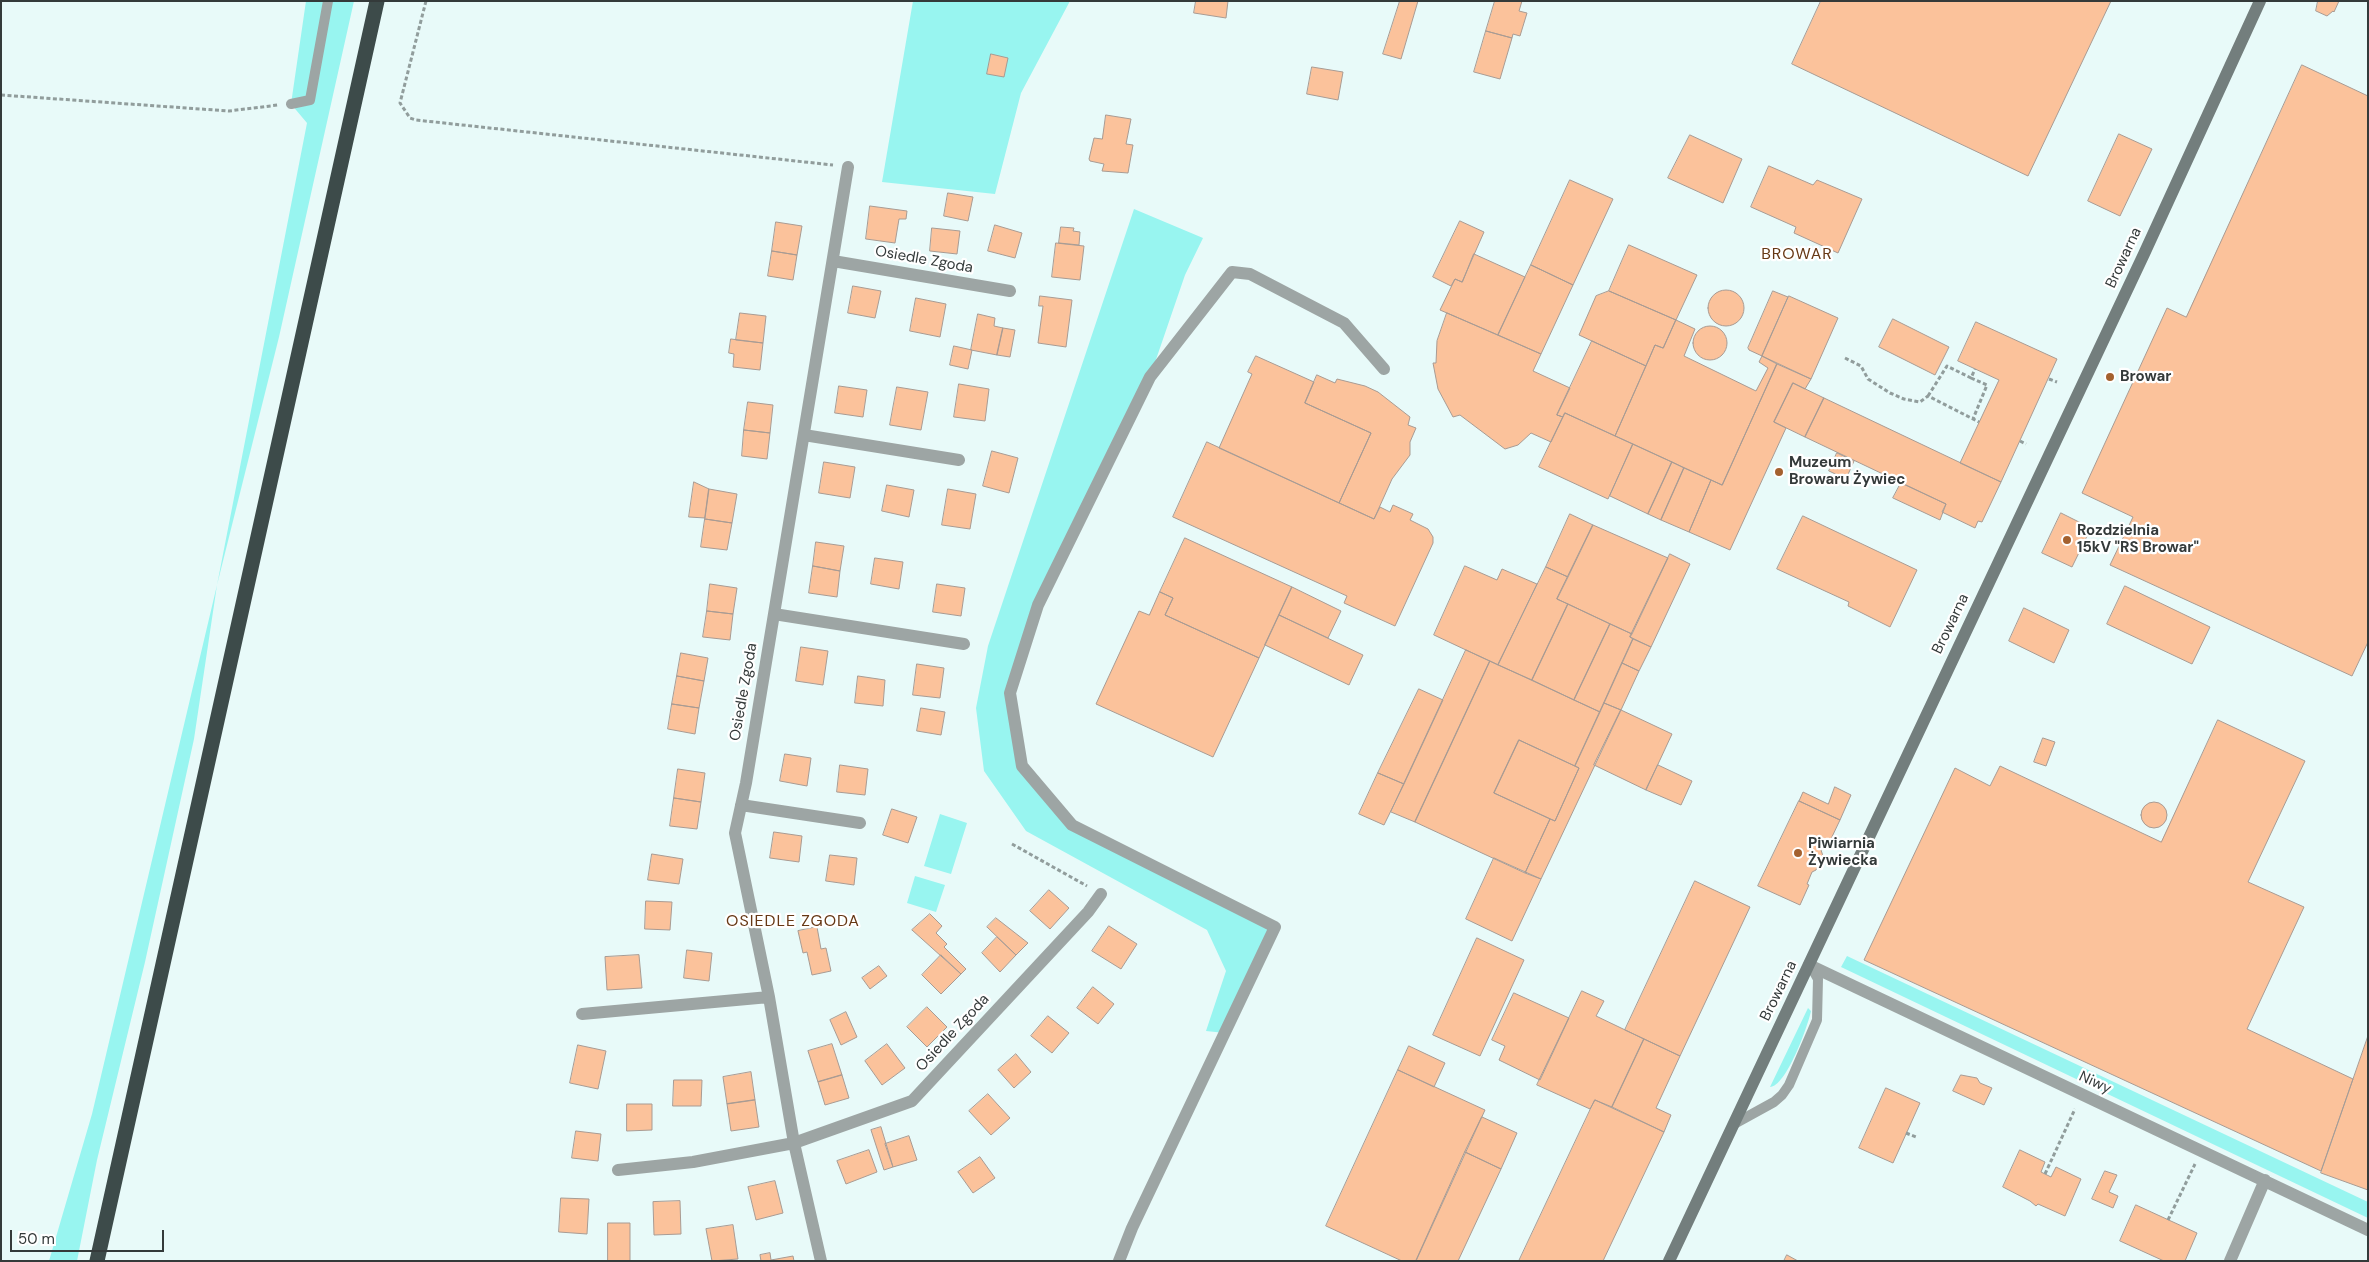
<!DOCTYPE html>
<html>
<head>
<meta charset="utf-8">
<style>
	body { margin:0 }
	#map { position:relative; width:2369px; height:1262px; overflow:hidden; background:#e8faf9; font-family:"DM Sans",sans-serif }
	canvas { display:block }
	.frame { position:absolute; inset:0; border:2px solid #343a3a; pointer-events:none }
	.scale { position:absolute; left:10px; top:1230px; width:154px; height:22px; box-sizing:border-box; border:2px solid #343a3a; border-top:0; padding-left:6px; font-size:15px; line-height:18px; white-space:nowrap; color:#343a3a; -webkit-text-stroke:4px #fff; paint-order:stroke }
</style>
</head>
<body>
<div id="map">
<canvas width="2369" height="1262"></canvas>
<div class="frame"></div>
<div class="scale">50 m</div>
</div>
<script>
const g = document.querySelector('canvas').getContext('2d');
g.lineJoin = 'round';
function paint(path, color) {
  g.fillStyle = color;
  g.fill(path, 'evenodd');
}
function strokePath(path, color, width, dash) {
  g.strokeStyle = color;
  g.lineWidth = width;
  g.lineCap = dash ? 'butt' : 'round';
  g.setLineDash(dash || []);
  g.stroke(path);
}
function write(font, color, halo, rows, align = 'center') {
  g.font = font + ' "DM Sans",sans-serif';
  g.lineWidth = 4.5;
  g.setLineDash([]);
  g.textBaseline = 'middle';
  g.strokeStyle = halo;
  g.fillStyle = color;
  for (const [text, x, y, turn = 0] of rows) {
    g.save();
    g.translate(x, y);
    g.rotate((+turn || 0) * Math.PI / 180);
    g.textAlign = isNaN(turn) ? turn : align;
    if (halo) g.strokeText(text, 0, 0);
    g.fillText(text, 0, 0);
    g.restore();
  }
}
paint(new Path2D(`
	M306 1H354L279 337 217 585 194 739 145 962 97 1160 77 1261H49L92 1114 217 585 307 123 291 104Z
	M913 1H1070L1021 93 995 194 882 182Z
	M1134 209 1203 238 1185 275 1150 377 1038 605 1010 693 1022 766 1072 825 1275 927 1225 1033 1206 1031 1226 971 1207 930 1026 831 984 771 976 708 988 646Z
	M940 814 967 823 951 874 924 866Z
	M915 876 945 885 936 912 907 903Z
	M1847 956 2368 1202V1218L1841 967Z
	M1808 1008 1811 1011C1808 1026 1786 1087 1770 1087Z`), '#98f5f0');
const building = new Path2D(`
	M1196 1H1228L1226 18 1194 13Z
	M1400 1H1418L1401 59 1383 54Z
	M1495 1H1522L1519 11 1527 13 1520 36 1513 34 1512 38 1486 31Z
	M1821 1H2111L2028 176 1792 64Z
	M2318 1H2339L2334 12 2333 11 2327 16 2316 11Z
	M1486 31 1512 38 1500 79 1474 72Z
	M991 54 1008 58 1004 77 987 74Z
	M2302 65 2368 96V642L2352 676 2110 565 2133 517 2082 493 2167 308 2186 317Z
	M1312 67 1343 72 1338 100 1307 94Z
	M1106 115 1131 119 1126 144 1133 145 1128 173 1102 171 1104 164 1090 161 1089 159 1094 138 1102 139Z
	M2119 134 2152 149 2120 216 2088 201Z
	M1690 135 1742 159 1723 203 1668 178Z
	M1769 166 1813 185 1817 180 1862 199 1838 253 1794 233 1796 227 1751 207Z
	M1570 180 1613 199 1573 285 1531 265Z
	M948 193 973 197 968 221 944 216Z
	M870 206 907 211 906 219H899L895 243 866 239Z
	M1460 221 1484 232 1462 282 1455 279 1451 286 1433 277Z
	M776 222 802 226 797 255 772 251Z
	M995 225 1022 233 1015 258 988 251Z
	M1061 227 1074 228 1073 231 1080 232 1079 245 1059 243Z
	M932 228 960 231 957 254 930 251Z
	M1056 243 1084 246 1080 280 1052 277Z
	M1629 245 1697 275 1676 320 1609 291Z
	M772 251 797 255 793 280 768 276Z
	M1474 254 1525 277 1498 335 1440 310 1455 279 1462 282Z
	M1531 265 1573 285 1541 354 1498 335Z
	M853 286 881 291 875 318 848 313Z
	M1708 308a18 18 0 1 1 36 0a18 18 0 1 1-36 0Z
	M1609 291 1676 320 1663 348 1655 345 1646 366 1579 335 1596 296Z
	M1773 291 1788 297 1762 356 1749 350 1748 348Z
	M1040 296 1072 300 1066 347 1038 343 1043 306H1039Z
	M1789 296 1838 318 1811 379 1762 356Z
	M916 298 946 304 940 337 910 331Z
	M740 313 766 316 763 343 736 340Z
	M1447 313 1541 354 1533 371 1570 388 1557 415 1563 417 1551 442 1531 433 1518 445 1505 449 1460 415 1453 417 1438 389 1433 363H1436L1437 341Z
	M978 314 995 318 994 326 1003 328 997 355 971 350Z
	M1893 319 1949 347 1935 375 1879 347Z
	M1676 320 1695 329 1684 356 1756 391 1768 368 1759 362 1762 356 1777 364 1722 485 1615 436 1655 345 1663 348Z
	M1976 322 2057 359 2001 482 1960 463 1999 380 1958 361Z
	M1693 343a17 17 0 1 1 34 0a17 17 0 1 1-34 0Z
	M1003 328 1015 330 1010 357 997 355Z
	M731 339 763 343 760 370 733 367 734 354 729 353Z
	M1592 341 1646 366 1615 436 1565 413 1563 417 1557 415Z
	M954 346 972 350 968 369 950 365Z
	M1256 356 1314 382 1305 403 1371 433 1339 503 1219 448 1252 374 1248 372Z
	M1777 364 1811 379 1805 389 1793 383 1774 422 1786 428 1730 550 1689 532 1711 480 1722 485Z
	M1317 375 1335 383 1337 379 1365 386 1378 392 1410 417 1408 425 1416 428 1410 442V455L1392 479 1374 519 1339 503 1371 433 1305 403Z
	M1793 383 1824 398 1805 437 1774 422Z
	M959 384 989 389 985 421 954 417Z
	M839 386 867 390 863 417 835 413Z
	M897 387 928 392 921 430 890 425Z
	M1824 398 2001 482 1982 522 1978 521 1975 528 1944 513 1942 512 1946 504 1805 437Z
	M748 402 773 405 770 433 744 430Z
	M1565 413 1633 444 1608 499 1539 467Z
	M744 430 770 433 767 459 742 456Z
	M1207 442 1374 519 1380 507 1390 512 1393 505 1413 514 1410 520 1428 529 1433 537V543L1395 626 1344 603 1347 596 1173 517Z
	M1633 444 1672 462 1648 514 1610 496Z
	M992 451 1018 458 1009 493 983 486Z
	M1837 453 1854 461 1846 479 1829 471Z
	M824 462 855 467 850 498 819 493Z
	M1672 462 1684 468 1661 520 1648 514Z
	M1684 468 1711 480 1689 532 1661 520Z
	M694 482 709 489 705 518 689 517Z
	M1901 483 1946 504 1940 520 1893 498Z
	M887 485 914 490 909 517 882 511Z
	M709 489 737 494 732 523 705 519Z
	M948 489 976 494 970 529 942 525Z
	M2061 513 2091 528 2072 567 2042 553Z
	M1570 514 1593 525 1568 577 1546 567Z
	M1803 516 1917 570 1890 627 1848 606 1849 602 1777 569Z
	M705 519 732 523 727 550 701 547Z
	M1593 525 1668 558 1632 634 1557 599Z
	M1185 538 1292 587 1259 658 1165 615 1173 598 1160 592Z
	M816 542 844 546 840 571 813 566Z
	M1670 554 1690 564 1651 647 1630 637Z
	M875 558 903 562 899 589 871 584Z
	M813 566 840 571 837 597 809 593Z
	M1465 566 1497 580 1502 569 1537 584 1498 665 1434 635Z
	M1546 567 1568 577 1557 599 1568 604 1532 680 1498 665Z
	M710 584 737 588 733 614 707 611Z
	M937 584 965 588 961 616 933 612Z
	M2125 586 2210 627 2192 664 2107 624Z
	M1292 587 1341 611 1328 638 1279 615Z
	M1160 592 1173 598 1165 615 1259 658 1213 757 1096 704 1139 611 1149 615Z
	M1568 604 1610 624 1574 700 1532 680Z
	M2024 608 2069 630 2054 663 2009 641Z
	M707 611 733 614 730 640 703 637Z
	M1279 615 1363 655 1349 685 1265 645Z
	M1610 624 1632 634 1630 637 1633 639 1600 712 1574 700Z
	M1633 639 1651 647 1639 671 1622 663Z
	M801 647 828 651 823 685 796 681Z
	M1466 650 1490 661 1415 822 1391 812Z
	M681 653 708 658 704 681 677 676Z
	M1490 661 1600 712 1575 766 1519 740 1494 793 1550 819 1525 873 1415 822Z
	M1622 663 1639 671 1621 710 1604 703Z
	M917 664 944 668 940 698 913 695Z
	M677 676 704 681 699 708 672 704Z
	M858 676 885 680 883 706 855 703Z
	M1419 689 1443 700 1404 784 1378 773Z
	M1604 703 1621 710 1541 879 1525 873 1550 819 1555 821 1579 768 1575 766Z
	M672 704 699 708 695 734 668 729Z
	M921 708 945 712 941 735 917 731Z
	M1621 710 1672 734 1646 790 1594 765Z
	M2218 720 2305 761 2248 882 2304 907 2247 1029 2353 1079 2321 1171 1864 960 1955 768 1990 786 2000 766 2161 842Z
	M2043 738 2055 742 2046 766 2034 762Z
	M1519 740 1579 768 1555 821 1494 793Z
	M785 754 811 758 807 786 780 781Z
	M840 765 868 769 865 795 837 792Z
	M1658 765 1692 781 1681 805 1646 790Z
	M678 769 705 773 701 802 674 798Z
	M1378 773 1404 784 1384 825 1359 814Z
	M1835 787 1851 795 1840 820 1799 801 1803 792 1828 804Z
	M674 798 701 802 697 829 670 826Z
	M1799 801 1840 820 1830 841 1827 840 1821 850 1823 856 1816 870 1812 872 1807 884 1809 885 1800 905 1758 886Z
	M2141 815a13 13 0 1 1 26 0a13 13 0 1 1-26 0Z
	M892 809 917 817 908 843 883 835Z
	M774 832 802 836 799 862 770 858Z
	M652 854 683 859 679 884 648 880Z
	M830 855 857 858 854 885 826 881Z
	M1494 858 1541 879 1512 941 1466 919Z
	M1695 881 1750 907 1680 1056 1625 1030Z
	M1049 890 1069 908 1050 929 1030 911Z
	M646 901 672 902 670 930 645 929Z
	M930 914 942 926 936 933 947 944 944 947 966 969 961 974 912 930Z
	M996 918 1028 943 1016 955 987 927Z
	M1109 926 1137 944 1121 969 1092 951Z
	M817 927 821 949 826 948 831 971 812 975 807 952 803 953 798 931Z
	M997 937 1016 955 1000 972 982 953Z
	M1477 938 1524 960 1480 1056 1433 1035Z
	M687 950 712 953 709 981 684 978Z
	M639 955 642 988 607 990 605 957Z
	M941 955 961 974 941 994 922 975Z
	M879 966 887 976 870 989 862 978Z
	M1093 987 1114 1004 1098 1024 1077 1008Z
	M1582 991 1604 1001 1596 1016 1644 1039 1612 1107 1595 1100 1590 1109 1537 1085Z
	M1514 993 1569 1018 1540 1080 1499 1060 1505 1046 1492 1040Z
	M927 1007 947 1027 927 1047 907 1027Z
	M846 1012 857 1037 841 1045 830 1020Z
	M1048 1016 1069 1033 1052 1053 1031 1036Z
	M2368 1036V1190L2321 1173Z
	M1644 1039 1680 1056 1656 1108 1671 1115 1664 1132 1612 1107Z
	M832 1044 842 1075 818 1082 808 1051Z
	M887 1044 905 1068 882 1085 865 1061Z
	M578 1045 606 1051 598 1089 570 1083Z
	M1409 1046 1445 1063 1434 1087 1398 1070Z
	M1016 1054 1031 1072 1014 1088 998 1070Z
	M1398 1070 1485 1110 1416 1261H1402L1326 1226Z
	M751 1072 755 1100 727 1104 723 1077Z
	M842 1075 849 1098 825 1105 818 1082Z
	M1961 1075 1977 1078 1980 1083 1992 1088 1984 1105 1953 1091Z
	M674 1080H702L701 1106H673Z
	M1886 1088 1920 1103 1893 1163 1859 1148Z
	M988 1094 1010 1118 991 1135 969 1111Z
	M755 1100 759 1127 731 1131 727 1104Z
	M1595 1100 1664 1132 1603 1261H1519Z
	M627 1104H652V1130L627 1131Z
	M1482 1117 1517 1133 1501 1169 1465 1152Z
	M881 1127 893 1167 884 1170 871 1130Z
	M576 1131 601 1134 598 1161 572 1158Z
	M909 1136 917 1160 893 1167 885 1144Z
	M869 1150 877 1172 846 1184 837 1161Z
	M2020 1150 2045 1162 2041 1172 2051 1177 2056 1167 2081 1179 2065 1216 2038 1204 2036 1206 2030 1201 2003 1187Z
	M1465 1152 1501 1169 1458 1261H1416Z
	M980 1157 995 1178 973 1193 958 1172Z
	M2105 1171 2117 1175 2109 1192 2118 1196 2113 1208 2092 1199Z
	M775 1181 783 1213 756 1220 748 1187Z
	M561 1198 589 1199 587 1234 559 1232Z
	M680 1201 681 1234 654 1235 653 1202Z
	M2136 1205 2197 1233 2185 1261H2164L2120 1241Z
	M608 1223H630V1261H608Z
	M733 1225 738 1259 712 1261 706 1229Z
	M770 1253 771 1260 793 1256 794 1261H761L760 1255Z
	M1787 1255 1798 1261H1784Z`);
paint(building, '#fbc29b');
strokePath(building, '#a89b93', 1);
strokePath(new Path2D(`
	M426 1 400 103 410 118 416 120 833 165
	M1 95 229 111 278 105
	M1845 358 1861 366 1868 379 1890 393 1904 399 1920 402 1928 396 1979 422
	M1971 378 1987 385 1973 419
	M2049 379 2057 382
	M1928 396 1947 366 1971 378 1975 369
	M2020 441 2026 444
	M1012 844 1087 886
	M1906 1133 1916 1137
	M2045 1174 2075 1109
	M2168 1220 2195 1164`), '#919d9c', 3, [4, 2.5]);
strokePath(new Path2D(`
	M291 104 310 100 328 1
	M1734 1124 1774 1102 1782 1095 1789 1085 1817 1020 1818 979 1810 965`), '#9da5a4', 10);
strokePath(new Path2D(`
	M833 261 1010 291
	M804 435 959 460
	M774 614 964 644
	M741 805 860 823
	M1809 965 2368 1230
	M582 1014 769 997
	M618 1170 693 1162 794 1143 912 1101 1088 912 1101 894
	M821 1261 794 1143 769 997 735 833 746 783 848 167
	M1119 1261 1132 1228 1275 927 1072 825 1022 766 1010 693 1038 605 1150 377 1232 272 1250 274 1344 323 1384 369
	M2230 1261 2265 1180`), '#9da5a4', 12);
strokePath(new Path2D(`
	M1669 1261 2144 254 2260 1`), '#737e7d', 12);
strokePath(new Path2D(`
	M97 1261 377 1`), '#3d4b4a', 15);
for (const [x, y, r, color] of [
	[2110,377,5,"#a4612f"],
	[1779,472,5,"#a4612f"],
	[2067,540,5,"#a4612f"],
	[1798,853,5,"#a4612f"]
]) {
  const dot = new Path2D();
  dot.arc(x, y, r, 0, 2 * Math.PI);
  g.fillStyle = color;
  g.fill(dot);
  strokePath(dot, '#fff', 2);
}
write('15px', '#343a3a', '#fff', [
	["Browarna",2124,258,-65],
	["Osiedle Zgoda",924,260,10],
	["Browarna",1951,624,-64],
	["Osiedle Zgoda",744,692,-80],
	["Browarna",1779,991,-64],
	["Osiedle Zgoda",953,1033,-47],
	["Niwy",2095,1083,25]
]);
write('bold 15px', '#343a3a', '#fff', [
	["Browar",2120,377],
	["Muzeum",1789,463],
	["Browaru Żywiec",1789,480],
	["Rozdzielnia",2077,531],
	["15kV \"RS Browar\"",2077,548],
	["Piwiarnia",1808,844],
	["Żywiecka",1808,861]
], 'left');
g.letterSpacing = '1px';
write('16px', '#663815', '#fff', [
	["BROWAR",1797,255],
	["OSIEDLE ZGODA",793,922]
]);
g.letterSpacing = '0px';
</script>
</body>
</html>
